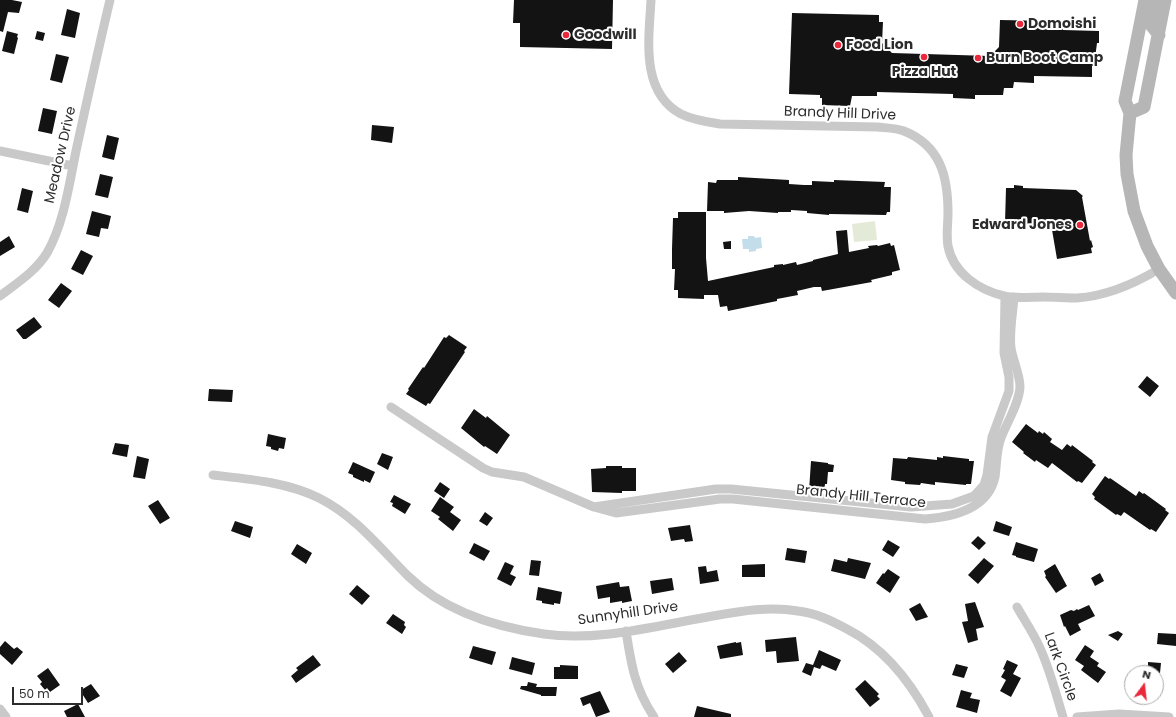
<!DOCTYPE html>
<html>
<head>
<meta charset="utf-8">
<style>
	body { margin:0 }
	#map { position:relative; width:1176px; height:717px; overflow:hidden; background:#fff; font-family:Poppins,sans-serif }
	canvas { display:block }
	.north { position:absolute; left:1124px; top:665px; width:40px; height:40px; box-sizing:border-box; background:#fff; border:1px solid #ababab; border-radius:50%; rotate:15deg; font-size:11px; font-weight:700; line-height:16px; text-align:center; color:#2c2c2c }
	.north::after { content:''; display:block; margin:auto; width:14px; height:18px; background:#ea273b; clip-path:polygon(50% 0,100% 100%,50% 72%,0 100%) }
	.scale { position:absolute; left:12px; top:687px; width:71px; height:18px; box-sizing:border-box; border:2px solid #2c2c2c; border-top:0; padding-left:5px; font-size:12px; line-height:14px; white-space:nowrap; color:#2c2c2c; -webkit-text-stroke:3px #fff; paint-order:stroke }
</style>
</head>
<body>
<div id="map">
<canvas width="1176" height="717"></canvas>
<div class="north">N</div>
<div class="scale">50 m</div>
</div>
<script>
const g = document.querySelector('canvas').getContext('2d');
g.lineJoin = 'round';
function paint(path, color) {
  g.fillStyle = color;
  g.fill(path, 'evenodd');
}
function strokePath(path, color, width, dash) {
  g.strokeStyle = color;
  g.lineWidth = width;
  g.lineCap = dash ? 'butt' : 'round';
  g.setLineDash(dash || []);
  g.stroke(path);
}
function write(font, color, halo, rows, align = 'center') {
  g.font = font + ' Poppins,sans-serif';
  g.lineWidth = 4;
  g.setLineDash([]);
  g.textBaseline = 'middle';
  g.strokeStyle = halo;
  g.fillStyle = color;
  for (const [text, x, y, turn = 0] of rows) {
    g.save();
    g.translate(x, y);
    g.rotate((+turn || 0) * Math.PI / 180);
    g.textAlign = isNaN(turn) ? turn : align;
    if (halo) g.strokeText(text, 0, 0);
    g.fillText(text, 0, 0);
    g.restore();
  }
}
paint(new Path2D(`
	M875 221 877 240 854 242 852 224Z`), '#e3ebd8');
paint(new Path2D(`
	M748 236H754L755 238 761 237 762 248 756 249V251L749 252V249H743L742 239H748Z`), '#c4ddeb');
paint(new Path2D(`
	M0 0H12L22 2 19 13 8 12 3 32 0 31Z
	M514 0H613L612 49 520 47V23H513Z
	M67 9 80 13 75 38 61 35Z
	M792 13 879 15V22H883L882 43 892 53 990 56 999 47 1000 20 1050 21V26H1063V30L1099 31V43H1097L1094 66H1092V77L1034 76V83L1014 82 1013 88H1004L1003 95H975V99L953 98V94L877 92V96H852L850 106 822 105V98H820V95L789 94Z
	M7 31 18 34 17 37 18 38 14 54 2 51Z
	M37 31 45 33 43 41 35 39Z
	M56 54 69 57 62 83 50 80Z
	M43 108 57 111 52 134 38 131Z
	M372 125 394 127 392 143 371 140Z
	M107 135 119 138 114 160 102 157Z
	M100 174 113 177 108 198 95 195Z
	M738 177 789 180V184L804 185H812V181L834 182V180L885 182 884 187H891L890 212H887L886 215 829 214V215L807 213V211L791 210V212H778V213L749 211 724 213V211H707L708 182 716 183 717 180H738Z
	M1014 185 1023 186V188L1076 190 1083 196 1082 197 1090 241 1091 240 1093 247 1091 248 1092 253 1057 259 1051 224 1005 223 1006 188H1014Z
	M22 188 33 191 28 213 17 210Z
	M92 211 111 216 108 229 101 228 99 237 86 234Z
	M678 212H706V258L708 281 774 267V265L783 264V265L796 262 797 265 813 261V260L838 254 836 231 847 230 849 252 869 248 868 246 877 245 878 246 890 243 891 246 894 245 900 270 892 272V275L871 280 872 282 822 291 821 287H814L797 291 798 295 777 299V301L728 311 727 306 720 307 718 295H704V299L678 298V290H674L675 269H672V249L673 218H678Z
	M9 236 15 247 0 256V242Z
	M731 241V249H724L723 242Z
	M81 250 93 256 83 275 71 269Z
	M61 283 72 291 59 308 48 300Z
	M34 317 42 327 26 339H23L16 330Z
	M449 335 467 347 464 351 465 352 430 404 428 403 426 406 406 394 409 390 408 389 423 367 424 368 444 337 446 338Z
	M1147 376 1159 386 1150 397 1138 387Z
	M209 389 233 390 232 402 208 401Z
	M474 409 486 418 487 416 510 435 497 454 485 446 484 447 461 428Z
	M1026 424 1038 433 1039 431 1043 434 1044 432 1052 439 1050 442 1062 450 1067 444 1071 447 1072 445 1093 461 1092 462 1096 465 1082 483 1078 481 1077 482 1052 463 1048 468 1036 460 1035 462 1023 453 1024 452 1012 442Z
	M268 434 286 438 284 449 279 448 278 451 271 449V447L266 446Z
	M115 443 129 445 127 457 112 454Z
	M382 453 393 457 388 470 377 464Z
	M137 456 149 459 145 479 133 477Z
	M943 456 969 459V461H974L971 484H966V485L935 482V485L921 483 920 485 905 484V482L891 480 893 458 907 459 908 457 937 460V457L943 458Z
	M811 461 828 463V464L834 465 833 472H828L827 484H825L824 492 809 491Z
	M353 462 375 472 370 483 364 480V482L353 477V475L348 473Z
	M606 466H622V468H636V491H622V493L592 492 591 469 606 468Z
	M1105 476 1109 479 1110 478 1136 496 1139 491 1143 494 1144 493 1166 509 1165 510 1169 513 1156 532 1151 529 1150 530 1124 512 1121 516 1117 514 1116 515 1094 499 1095 497 1092 494Z
	M440 482 450 489 444 498 434 491Z
	M394 495 411 504 405 514 392 506 393 503 390 502Z
	M440 497 454 507 450 512 461 520 453 531 438 519 440 517 431 511Z
	M158 500 170 518 160 524 148 506Z
	M485 512 493 518 487 526 479 521Z
	M235 521 253 527 250 538 231 531Z
	M996 521 1012 527 1009 536 993 531Z
	M690 525 693 541 685 542 684 539 671 541 668 528Z
	M978 536 986 543 979 550 971 543Z
	M888 540 900 547 893 557 882 550Z
	M1016 542 1038 549 1034 562 1016 557V556L1012 555Z
	M474 543 490 551 484 561 469 553Z
	M297 544 312 553 306 564 291 554Z
	M787 548 807 551 805 563 785 560Z
	M848 558 871 563 865 579 831 571 834 559 847 562Z
	M984 558 994 566 978 584 968 575Z
	M531 560 541 561 539 576 529 575Z
	M505 562 514 566 510 574 516 577 511 586 497 579Z
	M765 564V577H742V565Z
	M1055 564 1067 586 1056 593 1045 577 1046 576 1044 571Z
	M706 566 707 572 717 570 719 581 700 584 698 567Z
	M888 569 900 577 890 593 876 583 883 573 884 574Z
	M1100 573 1104 581 1095 586 1091 578Z
	M672 578 674 590 652 594 650 581Z
	M619 582 620 587 629 586 632 601 622 603V601L610 603V597L598 599 596 586Z
	M357 585 370 596 362 605 349 594Z
	M538 587 562 592 560 604 554 603V605L542 603V601L536 600Z
	M975 602 984 627 976 629 978 640 968 643 962 622 968 621 965 604Z
	M920 603 928 617 916 621 909 609Z
	M1089 605 1095 616 1078 624 1081 630 1070 636 1065 626 1064 627 1060 615 1071 610 1074 611 1077 609 1078 610Z
	M393 614 405 622 404 625 406 627 402 634 386 623Z
	M1118 631 1123 634 1118 641 1108 635Z
	M1158 633 1176 634V646L1157 644Z
	M796 637 799 661 777 663 776 651 766 652 765 640Z
	M5 641 14 649 17 647 23 652 12 665 0 654V647Z
	M736 642V643L741 642 743 655 720 659 717 646Z
	M1085 645 1094 651 1090 657 1099 663 1097 666 1106 672 1098 683 1081 670 1084 666 1075 660Z
	M473 646 496 652 492 665 469 658Z
	M819 650 841 660 836 671 822 665 820 669 814 667 811 676 802 672 806 663 813 665Z
	M679 652 687 661 673 673 665 664Z
	M313 655 321 665 296 683 291 676 298 670 296 668Z
	M512 657 535 663 532 675 509 669Z
	M1007 660 1018 665 1013 674 1021 678 1011 697 1000 691 1006 680 1001 677 1005 670 1003 669Z
	M1148 662 1161 663 1160 673H1148Z
	M956 664 968 667 964 678 952 675Z
	M560 665 578 666V679H554V667H560Z
	M48 668 60 685 50 692 47 688 45 690 40 684 42 682 37 676Z
	M865 680 879 694 877 696 880 699 870 707 855 689Z
	M528 682 537 684 536 687H557L556 696H541V695L520 689 521 686H527Z
	M91 684 100 696 88 703 81 692H82L81 690Z
	M961 690 972 693 970 698 980 700 977 713 956 707Z
	M600 691 610 712 596 717 590 703 583 706 580 698Z
	M78 704 85 717H67L64 711Z
	M697 706 731 714V717H694Z`), '#131313');
strokePath(new Path2D(`
	M651 0C649 38 640 92 681 114 693 120 707 122 720 124L877 127C886 128 896 128 904 131 941 146 948 177 948 213 948 224 946 236 948 246 953 273 979 290 1004 296 1016 299 1031 297 1043 297 1054 297 1066 298 1077 298 1107 296 1134 284 1159 269
	M0 151 73 166
	M0 296C17 283 35 272 47 253 64 223 69 185 76 151 87 101 98 50 110 0
	M1005 297 1004 353 1009 377V391L992 437 987 475 984 485 974 496 952 504 911 507 731 489H716L594 507 616 513 720 499H733L925 519C953 517 988 509 995 477 997 464 996 451 1001 438 1007 422 1019 404 1020 387 1020 374 1013 361 1011 348 1009 332 1013 313 1014 297
	M391 407 483 468 492 472 524 477 594 507
	M213 475C248 479 287 482 319 498 355 516 380 548 408 576 444 611 495 627 544 634 598 642 659 625 713 616 741 611 770 606 798 611 816 613 832 621 847 629 884 648 910 681 929 717
	M1017 607C1025 621 1034 634 1040 648 1050 670 1056 694 1063 717
	M626 631C631 664 635 689 654 717
	M0 709 6 717
	M1077 717 1119 714 1169 717`), '#c9c9c9', 9);
strokePath(new Path2D(`
	M1145 0 1125 101 1130 113 1126 155 1127 174 1134 211 1147 246 1159 269 1176 293
	M1152 0 1151 25 1159 35
	M1130 113 1144 107 1165 0`), '#b6b6b6', 13);
for (const [x, y, r, color] of [
	[1020,24,4,"#ea273b"],
	[566,35,4,"#ea273b"],
	[838,45,4,"#ea273b"],
	[924,57,4,"#ea273b"],
	[978,58,4,"#ea273b"],
	[1080,225,4,"#ea273b"]
]) {
  const dot = new Path2D();
  dot.arc(x, y, r, 0, 2 * Math.PI);
  g.fillStyle = color;
  g.fill(dot);
  strokePath(dot, '#fff', 1.5);
}
write('bold 14px', '#2c2c2c', '#fff', [
	["Domoishi",1028,24],
	["Goodwill",574,35],
	["Food Lion",846,45],
	["Burn Boot Camp",986,58],
	["Pizza Hut",924,72,"center"],
	["Edward Jones",1072,225,"right"]
], 'left');
write('14px', '#2c2c2c', '#fff', [
	["Brandy Hill Drive",840,114,2],
	["Meadow Drive",61,155,-77],
	["Brandy Hill Terrace",861,497,6],
	["Sunnyhill Drive",628,614,-8],
	["Lark Circle",1060,667,70]
]);
</script>
</body>
</html>
